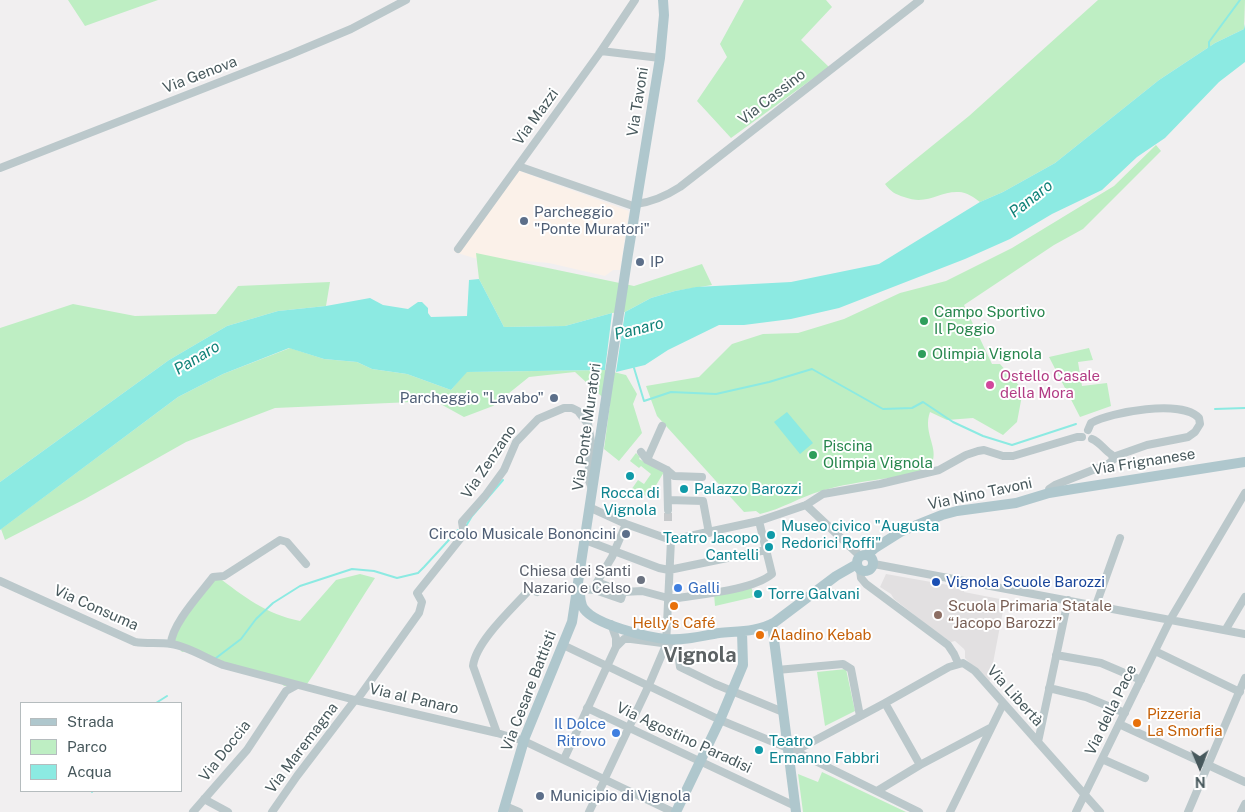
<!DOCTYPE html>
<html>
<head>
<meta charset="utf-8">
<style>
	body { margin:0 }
	#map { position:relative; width:1245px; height:812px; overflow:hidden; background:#f1eff0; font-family:"Public Sans",sans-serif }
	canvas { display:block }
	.legend { position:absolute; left:20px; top:702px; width:162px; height:90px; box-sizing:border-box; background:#fff; border:1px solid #b5bcbe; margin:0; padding:6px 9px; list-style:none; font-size:15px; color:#47585c }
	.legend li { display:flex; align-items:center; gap:10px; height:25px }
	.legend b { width:25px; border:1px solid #b5bcbe }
	.north { position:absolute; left:1175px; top:742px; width:50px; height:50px; -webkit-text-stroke:4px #fff; paint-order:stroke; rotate:179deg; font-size:14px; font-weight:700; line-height:20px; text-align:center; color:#47585c }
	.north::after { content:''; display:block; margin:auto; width:18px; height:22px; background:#47585c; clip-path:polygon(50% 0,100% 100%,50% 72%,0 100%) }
</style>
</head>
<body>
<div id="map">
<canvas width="1245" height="812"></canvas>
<ul class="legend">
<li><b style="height:6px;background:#afc7cd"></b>Strada</li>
<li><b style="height:14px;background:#beeec3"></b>Parco</li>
<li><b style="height:14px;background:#8ceae2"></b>Acqua</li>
</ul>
<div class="north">N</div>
</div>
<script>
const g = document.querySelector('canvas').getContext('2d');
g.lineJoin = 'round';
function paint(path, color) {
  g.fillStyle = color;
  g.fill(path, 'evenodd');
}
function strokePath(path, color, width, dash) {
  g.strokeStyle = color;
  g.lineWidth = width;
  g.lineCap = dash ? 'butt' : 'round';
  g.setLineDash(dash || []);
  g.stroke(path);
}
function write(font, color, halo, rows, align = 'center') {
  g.font = font + ' "Public Sans",sans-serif';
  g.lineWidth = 4;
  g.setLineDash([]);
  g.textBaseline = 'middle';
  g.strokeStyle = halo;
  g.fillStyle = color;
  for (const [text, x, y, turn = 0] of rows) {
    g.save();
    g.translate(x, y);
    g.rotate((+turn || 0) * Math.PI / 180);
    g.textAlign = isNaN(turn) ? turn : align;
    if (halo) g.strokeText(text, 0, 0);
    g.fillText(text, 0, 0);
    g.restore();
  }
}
paint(new Path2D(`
	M517 170 629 211 620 270H613L605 276 549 263 515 260 499 262 474 258 454 252Z`), '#fbf1e9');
paint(new Path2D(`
	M886 574 965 588 964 592 1005 600 989 684 965 658V651L964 649 955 641 951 642 933 630 894 599 891 594 880 587Z`), '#e2e0e1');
paint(new Path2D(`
	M68 0H158L85 26Z
	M744 0H826L832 7 801 40 829 67 731 138 697 101 727 57 720 44Z
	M1098 0H1245L1244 29 1215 43 1159 80 1055 163 1003 192 980 202C975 198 966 192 959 192 938 191 928 206 904 197 895 194 891 192 885 184L969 116Z
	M1156 145 1161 151 1083 229 1054 245 964 305 992 364H1000L1023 390 1017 422 1003 435 973 418 947 420 930 412C923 431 937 446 933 460 928 476 895 477 881 479 862 482 840 485 821 491 800 497 782 509 760 514L756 511 744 512 657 416 646 386 699 377 732 344 763 334 798 333 844 319 900 293 946 281 1012 248 1114 186Z
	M476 253 634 286 702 264 712 285 675 291 651 298 625 312 612 313 565 326 504 327 479 279Z
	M330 282 326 306 278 311 227 326 169 360 0 482V328L73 304 135 316 216 314 238 286Z
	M290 348 324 359 357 362 372 369 407 374 451 390 466 372 605 370 626 375 637 394 633 404 642 433 619 461 604 449 610 404 575 372 529 377 493 406 464 417 435 401 275 408 186 442 85 499 5 540 1 529 178 397 223 374Z
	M1089 348 1093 360 1078 362 1082 386 1107 383 1111 406 1080 417 1049 357Z
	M636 453 640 457 639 459 664 472 649 497 631 490 638 480 644 484 651 474 641 466 639 468 630 461Z
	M360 574 375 578C351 614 330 651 305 687L284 686 278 680 234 668 195 650 182 652 173 641 186 608 217 576C244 597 266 614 300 621L336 580Z
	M751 586 754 597 715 606 714 594Z
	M846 669 855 711 825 726 817 672Z
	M822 772 906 812H803L798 774 818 782Z`), '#beeec3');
paint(new Path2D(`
	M1245 24V62L1219 82 1165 138 1137 157 1102 190 1052 214 1010 239 965 259 839 308 791 319 744 325H719L668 350 645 365 616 372 625 312 651 298 675 291 696 287 791 282 879 264 980 202 1003 192 1055 163 1159 80 1215 43 1244 29Z
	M479 279 504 327 565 326 612 313 605 370 467 372 451 390 407 374 372 369 357 362 324 359 289 348 223 374 178 397 0 530V482L169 360 227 326 278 311 326 306 370 298 383 305 408 309 418 302H422L428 308V313L431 317 467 316 469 280Z
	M787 412 813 443 800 454 774 422Z`), '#8ceae2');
strokePath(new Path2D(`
	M1209 48V42L1240 0
	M634 368 644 401 671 392 716 394 769 382 812 369 883 409 912 408 923 402 953 422 983 436 1012 445 1076 424
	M1215 409 1245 408
	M466 526 472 516 503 480
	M216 658 241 639 256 619 273 603 300 586 352 569 374 571 397 578 418 573 424 567 458 530
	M156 703 167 696
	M92 792V791`), '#8ceae2', 2);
strokePath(new Path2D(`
	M668 521V510`), '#c6c9cb', 8, [8, 4]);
strokePath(new Path2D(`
	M601 51 660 58
	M518 166 636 207
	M0 168 289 55 351 29 406 0
	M636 204C653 202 666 196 680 187L920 0
	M458 249 601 51 635 0
	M1088 430 1091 423C1111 412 1182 399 1199 418L1200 424 1195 432 1188 437 1147 445 1113 457
	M641 452 647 460 667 470 674 476 702 477
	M647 460 662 426
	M667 470 668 510
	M1049 493V489L1055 485 1108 464 1113 460 1112 455C1105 451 1100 442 1092 439
	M668 500 703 501 709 533
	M806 505 860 556
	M591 508 626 524 671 540
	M585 540 659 568 669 570 766 550
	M671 540 759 521 806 505 823 494 880 484 939 470 966 455 978 451 984 450 1003 456H1013L1077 437H1082
	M874 564 1245 634
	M860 570 861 578 866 584 948 645 954 654 958 663
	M0 581 135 642C147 644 159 642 171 644 188 646 207 659 223 665L355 700 497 733 524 741 673 812
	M580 589 595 590 621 599 623 592 597 582 612 557 626 524
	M623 592 642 591 668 598H677C703 594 753 590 772 574L759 521
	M1096 605 1120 538
	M1226 629 1245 597
	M171 644C171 625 201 593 213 577L224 576 280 540 287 542 306 564
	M563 645 720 720 795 751 919 812
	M666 645C680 649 678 655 680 667L715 684 783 712
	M616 647 624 639H631L670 644
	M1155 651 1240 692
	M1056 655 1101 663 1141 680
	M777 670 843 664 851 669 860 716
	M1049 688 1086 697 1125 713
	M357 700 419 613 422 602 417 593 464 534 462 522 485 496 504 470 516 442 538 419 564 408H572L578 411 588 424 591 441 588 478 592 489
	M885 703 920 765
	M587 708 795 806
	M1119 724 1245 782
	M497 733 473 666C476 641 514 607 530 589L537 592
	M1038 742 1068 600
	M795 751 885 703 949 667 963 663 975 671 1100 812
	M564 759 616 647V638L611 624
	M1102 759 1145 778
	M606 776 649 685 666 645 671 540
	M877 791 920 765 990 728
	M204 799 228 812
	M505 806 519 812
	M193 812 247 750 286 691 297 685
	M272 812 297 776 355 700
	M589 812 605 779
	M950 812 1003 704
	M1076 812 1170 620 1245 493
	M1188 812 1245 678
	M1241 812 1245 804`), '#bbc8cb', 8);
strokePath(new Path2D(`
	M857 563a8 8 0 1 1 16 0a8 8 0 1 1-16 0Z
	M867 555 875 548 902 531 942 515 957 511 1016 503 1049 493 1073 489 1245 462
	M580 591C580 597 580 604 584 609 596 625 647 637 666 639 683 641 702 636 719 633 739 631 757 632 775 622L836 576 857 564
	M772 624 796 812
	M503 812 525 737 572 622 628 254 660 58 664 15 663 0
	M676 812 720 720 743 665 742 632`), '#afc7cd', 10);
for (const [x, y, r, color] of [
	[524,221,5,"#5c6f8a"],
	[640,262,5,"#5c6f8a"],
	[924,321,5,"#2e9e5b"],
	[922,354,5,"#2e9e5b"],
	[990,385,5,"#d1479c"],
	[554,398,5,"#5c6f8a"],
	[813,455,5,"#2e9e5b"],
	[630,476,5,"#0f9aa8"],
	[684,489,5,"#0f9aa8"],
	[626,534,5,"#5c6f8a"],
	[771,535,5,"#0f9aa8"],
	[769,547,5,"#0f9aa8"],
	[641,580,5,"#6b7280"],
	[936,582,5,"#1a4fb4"],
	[678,588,5,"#3f7fe0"],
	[758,594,5,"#0f9aa8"],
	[674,606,5,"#e8710a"],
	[938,615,5,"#8d6e63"],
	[760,635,5,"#e8710a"],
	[1137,723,5,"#e8710a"],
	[616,733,5,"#3f7fe0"],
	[759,750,5,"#0f9aa8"],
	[540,796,5,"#5c6f8a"]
]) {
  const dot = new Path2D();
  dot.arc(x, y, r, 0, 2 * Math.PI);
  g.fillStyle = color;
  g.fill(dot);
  strokePath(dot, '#fff', 2);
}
write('15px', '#47585c', '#fff', [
	["Via Genova",200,75,-21],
	["Via Cassino",772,97,-38],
	["Via Tavoni",638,102,-81],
	["Via Mazzi",536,117,-54],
	["Via Ponte Muratori",587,427,-82],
	["Via Zenzano",489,462,-56],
	["Via Frignanese",1144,462,-9],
	["Via Nino Tavoni",980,494,-12],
	["Via Consuma",96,608,24],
	["Via Cesare Battisti",529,691,-69],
	["Via Libertà",1015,696,48],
	["Via al Panaro",414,699,13],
	["Via della Pace",1111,710,-64],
	["Via Agostino Paradisi",684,738,25],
	["Via Maremagna",302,748,-53],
	["Via Doccia",225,751,-52]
]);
write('15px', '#4e5e75', '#fff', [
	["Parcheggio",534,212],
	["\"Ponte Muratori\"",534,229],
	["IP",650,262],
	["Parcheggio \"Lavabo\"",544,398,"right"],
	["Circolo Musicale Bononcini",616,534,"right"],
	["Municipio di Vignola",550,796]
], 'left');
write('15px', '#27864d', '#fff', [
	["Campo Sportivo",934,312],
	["Il Poggio",934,329],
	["Olimpia Vignola",932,354],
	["Piscina",823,446],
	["Olimpia Vignola",823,463]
], 'left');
write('15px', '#b23c85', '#fff', [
	["Ostello Casale",1000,376],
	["della Mora",1000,393]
], 'left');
write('15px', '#0d838f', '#fff', [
	["Palazzo Barozzi",694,489],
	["Rocca di",630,493,"center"],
	["Vignola",630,510,"center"],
	["Museo civico \"Augusta",781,526],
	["Redorici Roffi\"",781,543],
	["Teatro Jacopo",759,538,"right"],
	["Cantelli",759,555,"right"],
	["Torre Galvani",768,594],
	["Teatro",769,741],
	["Ermanno Fabbri",769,758]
], 'left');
write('15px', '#5b616d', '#fff', [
	["Chiesa dei Santi",631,571],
	["Nazario e Celso",631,588]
], 'right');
write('15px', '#164399', '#fff', [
	["Vignola Scuole Barozzi",946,582]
], 'left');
write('15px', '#366cbe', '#fff', [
	["Galli",688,588],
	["Il Dolce",606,724,"right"],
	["Ritrovo",606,741,"right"]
], 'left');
write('15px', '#785e54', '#fff', [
	["Scuola Primaria Statale",948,606],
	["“Jacopo Barozzi”",948,623]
], 'left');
write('15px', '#c56008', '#fff', [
	["Helly's Café",674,623,"center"],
	["Aladino Kebab",770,635],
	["Pizzeria",1147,714],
	["La Smorfia",1147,731]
], 'left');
write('italic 16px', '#108278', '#fff', [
	["Panaro",1031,199,-38],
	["Panaro",639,329,-14],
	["Panaro",197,358,-31]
]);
write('bold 20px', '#5c6264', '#fff', [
	["Vignola",700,656]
]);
</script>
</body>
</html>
